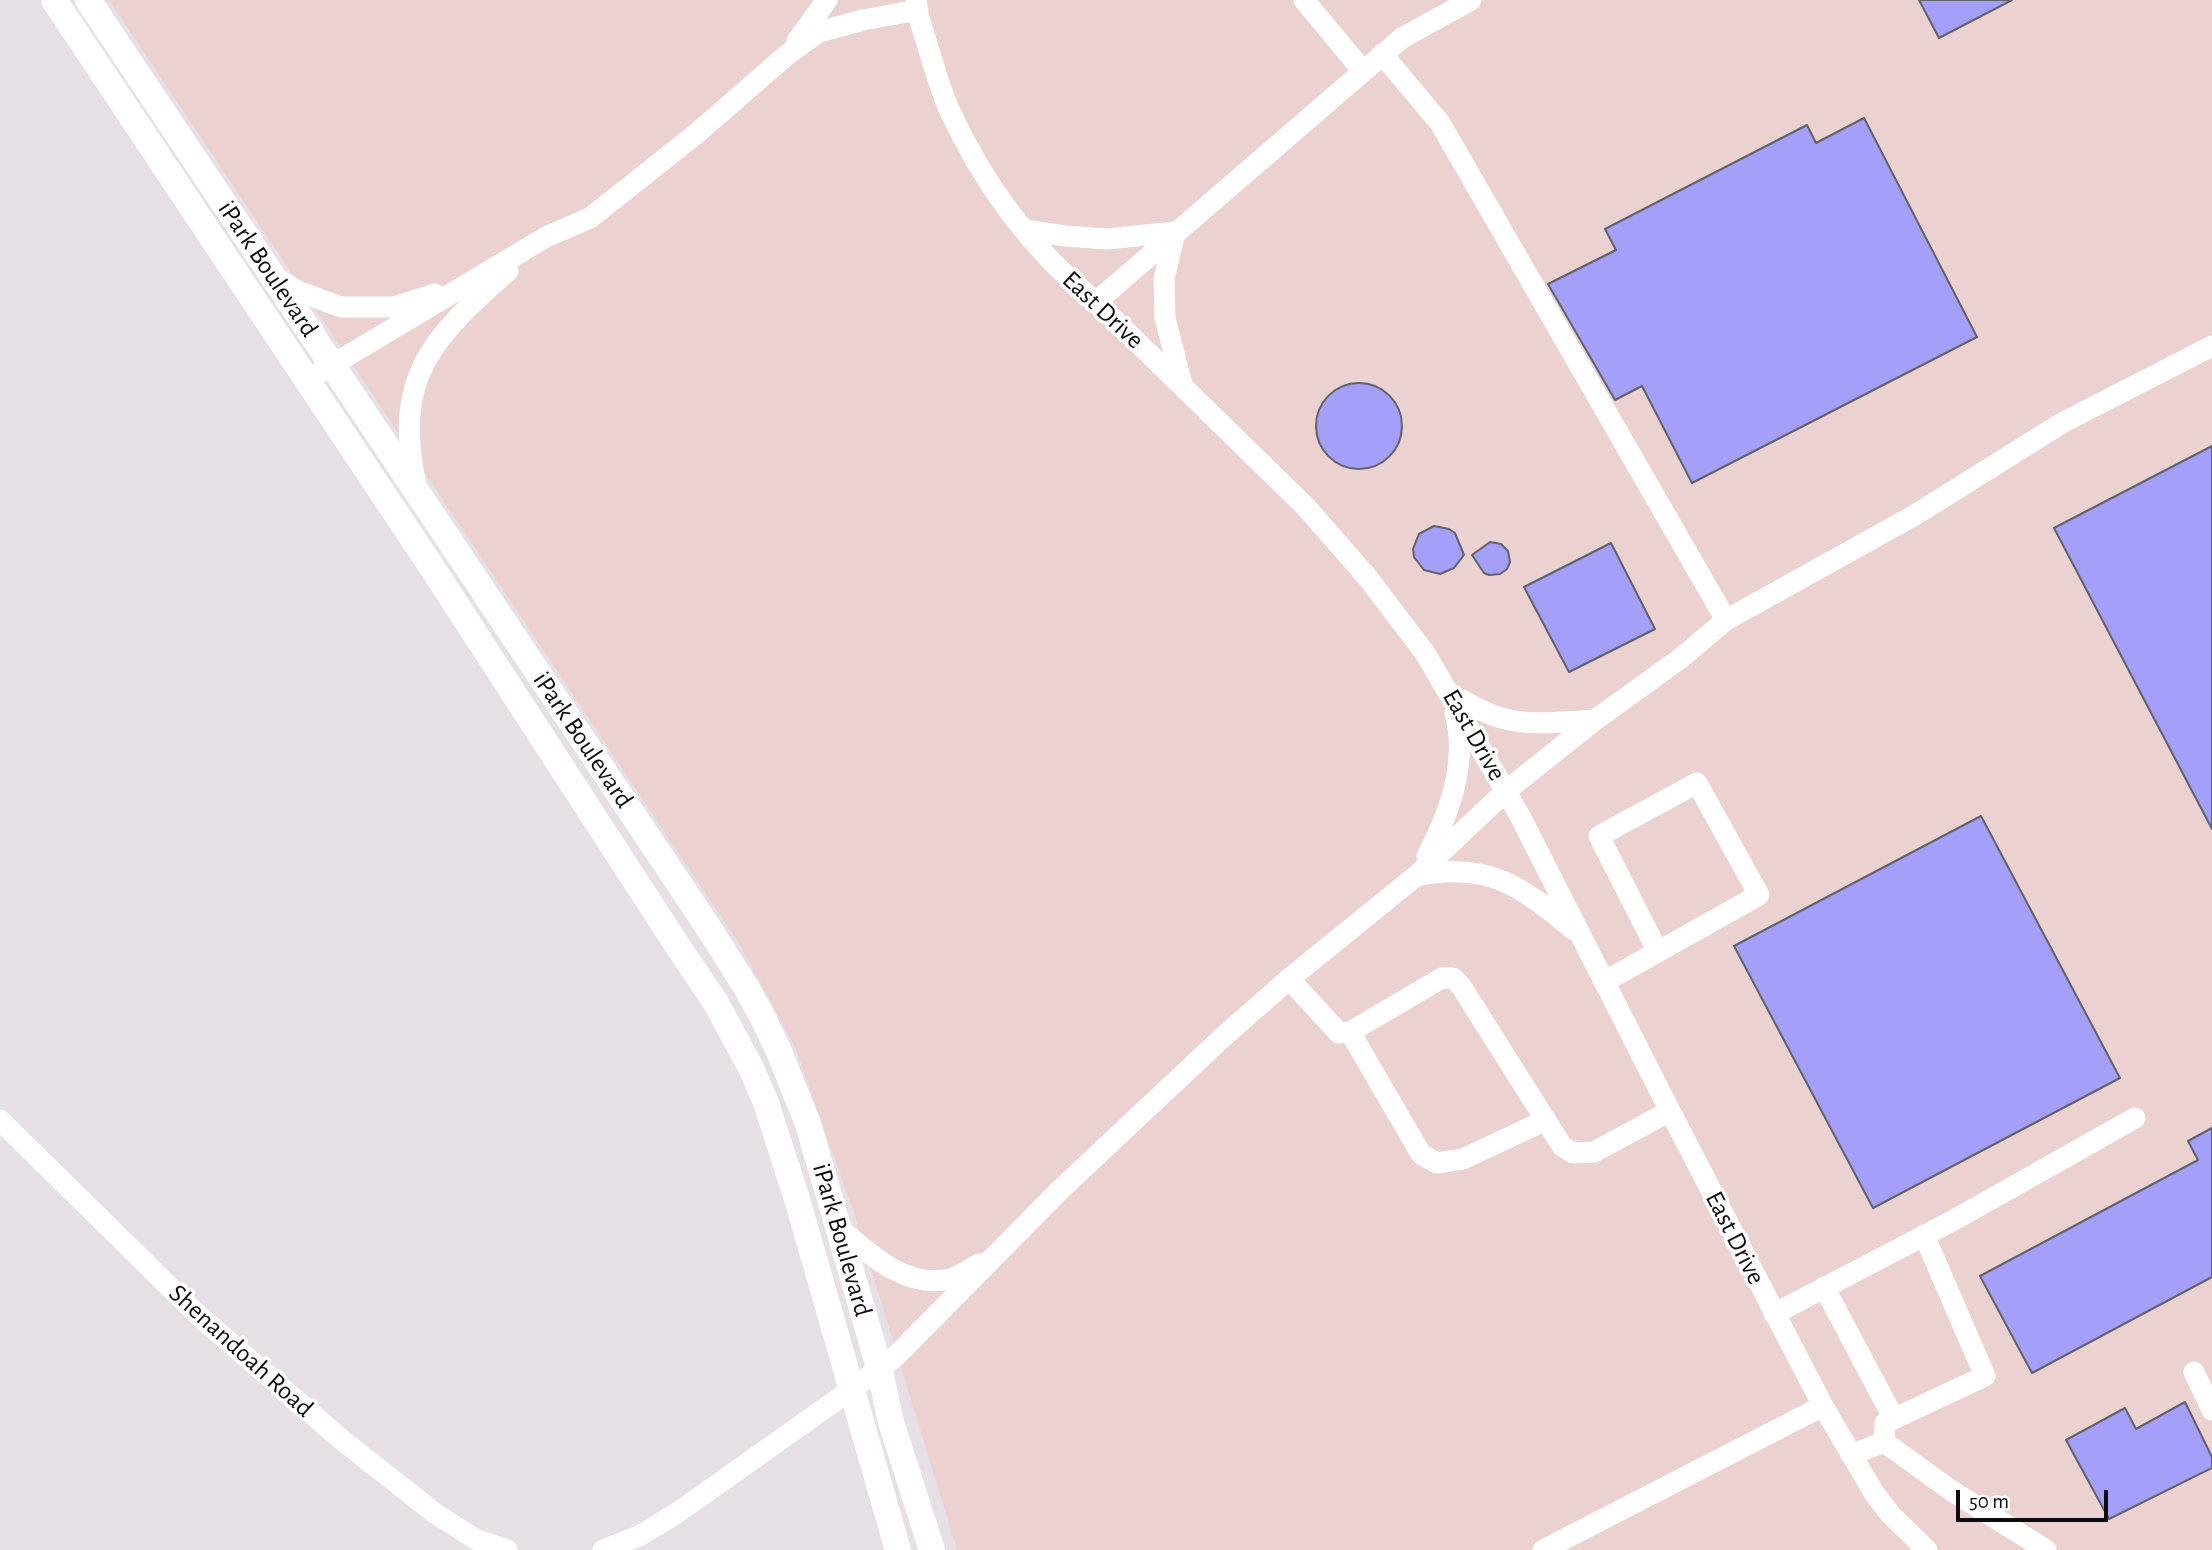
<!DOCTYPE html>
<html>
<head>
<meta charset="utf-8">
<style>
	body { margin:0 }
	#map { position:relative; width:2212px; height:1550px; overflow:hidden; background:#e7dfe6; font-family:"Alegreya Sans",sans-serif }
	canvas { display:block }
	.scale { position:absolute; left:1956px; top:1490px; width:152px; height:32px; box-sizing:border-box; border:4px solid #0e0c0e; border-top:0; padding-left:9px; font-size:21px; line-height:24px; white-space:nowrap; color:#0e0c0e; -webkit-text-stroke:5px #fff; paint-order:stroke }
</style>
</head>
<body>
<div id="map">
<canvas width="2212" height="1550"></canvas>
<div class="scale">50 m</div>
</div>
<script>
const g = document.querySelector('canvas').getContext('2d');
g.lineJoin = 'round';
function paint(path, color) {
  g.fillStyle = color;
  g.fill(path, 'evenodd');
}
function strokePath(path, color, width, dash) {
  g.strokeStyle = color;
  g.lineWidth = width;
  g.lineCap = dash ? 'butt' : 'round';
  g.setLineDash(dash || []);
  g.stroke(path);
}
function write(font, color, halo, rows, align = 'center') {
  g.font = font + ' "Alegreya Sans",sans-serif';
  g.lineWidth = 7;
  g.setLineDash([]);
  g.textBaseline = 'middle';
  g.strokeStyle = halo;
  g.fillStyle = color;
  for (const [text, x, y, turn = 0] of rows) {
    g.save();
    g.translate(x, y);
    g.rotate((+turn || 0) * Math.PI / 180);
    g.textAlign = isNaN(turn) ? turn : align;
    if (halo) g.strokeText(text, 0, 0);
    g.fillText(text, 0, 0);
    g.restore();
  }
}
paint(new Path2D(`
	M109 0H2212V1550H957L854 1213 795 1047 739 943Z`), '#ebd1d0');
const building = new Path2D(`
	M1919 0H2012L1939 38Z
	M1864 118 1977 337 1692 483 1642 386 1615 400 1548 284 1616 250 1605 229 1807 125 1816 143Z
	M1316 426a43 43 0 1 1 86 0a43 43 0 1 1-86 0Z
	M2212 446V829L2054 528Z
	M1434 526 1449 529 1455 533 1464 555 1454 568 1440 574 1424 570 1414 557 1413 549 1419 534Z
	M1490 542 1501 544 1508 551 1510 562 1507 569 1500 574 1489 575 1484 573 1472 555Z
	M1611 543 1655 629 1569 672 1524 587Z
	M1981 816 2120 1078 1873 1208 1734 946Z
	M2212 1128V1277L2032 1373 1980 1276 2198 1160 2188 1141Z
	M2185 1402 2212 1457V1468L2109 1519 2066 1440 2125 1408 2136 1429Z`);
paint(building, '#a49ff8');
strokePath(building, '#61626a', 2);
strokePath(new Path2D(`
	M916 0 918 15C928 45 936 78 948 107 982 182 1032 250 1096 302L1305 506 1368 578 1425 653 1520 816 1670 1111 1823 1406 1874 1493 1891 1515 1927 1550
	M1304 0 1363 71
	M797 41 827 0
	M1382 54 1440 123 1726 620
	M1024 230 1065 236 1107 239 1175 232 1164 279 1165 318 1182 384
	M276 278 298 291 341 307H394L435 294
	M1096 302 1402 38 1471 0
	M307 380 546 237 590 218 696 134 788 54 819 32 863 20 918 10
	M416 485C393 377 431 339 508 271
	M1450 694C1465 701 1480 711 1495 716 1526 727 1562 722 1595 720
	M1427 856C1450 812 1468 762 1455 713
	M1416 876C1488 861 1521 886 1574 930
	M1289 979 1339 1033 1350 1032 1442 978H1453L1461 986 1562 1146 1573 1153 1594 1152 1670 1111
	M1604 982 1759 895 1697 783 1599 836 1658 952
	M1350 1032 1421 1154 1437 1163 1463 1159 1546 1120
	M0 1120 198 1315 342 1440 436 1514 477 1540 507 1550
	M840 1229C871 1255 906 1289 950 1279 959 1277 970 1269 979 1264
	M1824 1287 1894 1419
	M1774 1314 1954 1220 2135 1118
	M2194 1372 2212 1410
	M1884 1442 1885 1423 1985 1376 1924 1235
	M1851 1455 1884 1442 1952 1491 2046 1550
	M603 1550 639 1536 677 1513 852 1389 895 1357 1060 1190 1223 1037 1289 979 1416 876 1506 791 1595 720 1681 658 1726 620 1915 515 2062 423 2212 346
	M1543 1550 1823 1406`), '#fff', 21);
strokePath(new Path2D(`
	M54 0 433 569 675 942 716 1003 752 1070 766 1103 797 1199 898 1550
	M88 0 706 924 746 987 764 1020 780 1054 808 1124 879 1367 891 1422 932 1550`), '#fff', 26);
write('26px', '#0e0c0e', '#fff', [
	["iPark Boulevard",268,269,56],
	["East Drive",1103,310,43],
	["East Drive",1474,735,60],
	["iPark Boulevard",583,740,56],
	["East Drive",1735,1238,63],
	["iPark Boulevard",842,1240,74],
	["Shenandoah Road",241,1351,42]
]);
</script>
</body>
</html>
